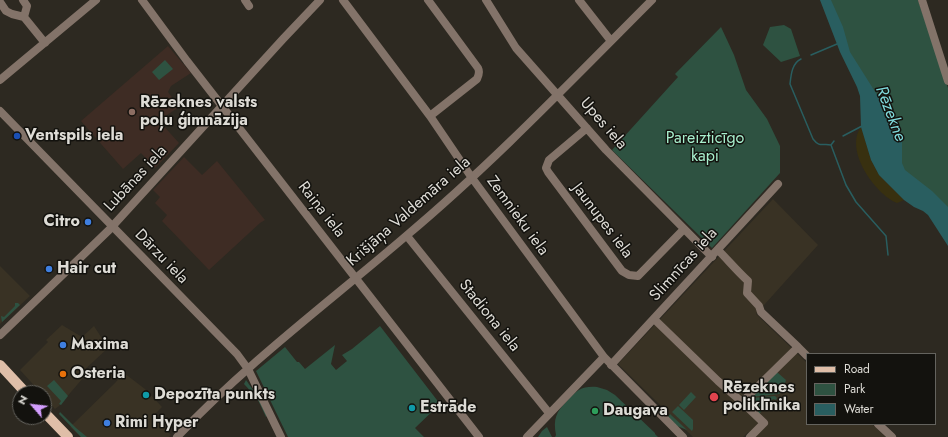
<!DOCTYPE html>
<html>
<head>
<meta charset="utf-8">
<style>
	body { margin:0 }
	#map { position:relative; width:948px; height:437px; overflow:hidden; background:#2d2921; font-family:Jost,sans-serif }
	canvas { display:block }
	.legend { position:absolute; left:806px; top:353px; width:130px; height:72px; box-sizing:border-box; background:#13120e; border:1px solid #64635e; margin:0; padding:5px 7px; list-style:none; font-size:12px; color:#dedcd6 }
	.legend li { display:flex; align-items:center; gap:8px; height:20px }
	.legend b { width:20px; border:1px solid #64635e }
	.north { position:absolute; left:12px; top:385px; width:40px; height:40px; box-sizing:border-box; background:#13120e; border:1px solid #64635e; border-radius:50%; rotate:298deg; font-size:11px; font-weight:700; line-height:16px; text-align:center; color:#dedcd6 }
	.north::after { content:''; display:block; margin:auto; width:14px; height:18px; background:#d29dfd; clip-path:polygon(50% 0,100% 100%,50% 72%,0 100%) }
</style>
</head>
<body>
<div id="map">
<canvas width="948" height="437"></canvas>
<ul class="legend">
<li><b style="height:5px;background:#dfbea8"></b>Road</li>
<li><b style="height:11px;background:#2e5241"></b>Park</li>
<li><b style="height:11px;background:#295e60"></b>Water</li>
</ul>
<div class="north">N</div>
</div>
<script>
const g = document.querySelector('canvas').getContext('2d');
g.lineJoin = 'round';
function paint(path, color) {
  g.fillStyle = color;
  g.fill(path, 'evenodd');
}
function strokePath(path, color, width, dash) {
  g.strokeStyle = color;
  g.lineWidth = width;
  g.lineCap = dash ? 'butt' : 'round';
  g.setLineDash(dash || []);
  g.stroke(path);
}
function write(font, color, halo, rows, align = 'center') {
  g.font = font + ' Jost,sans-serif';
  g.lineWidth = 3;
  g.setLineDash([]);
  g.textBaseline = 'middle';
  g.strokeStyle = halo;
  g.fillStyle = color;
  for (const [text, x, y, turn = 0] of rows) {
    g.save();
    g.translate(x, y);
    g.rotate((+turn || 0) * Math.PI / 180);
    g.textAlign = isNaN(turn) ? turn : align;
    if (halo) g.strokeText(text, 0, 0);
    g.fillText(text, 0, 0);
    g.restore();
  }
}
paint(new Path2D(`
	M773 199 818 245 756 314 807 363V424H872L886 437H753L748 432 743 437H693L618 364Z
	M0 266 30 296 0 324Z
	M62 325 82 337 94 326 108 348 80 374 83 378 59 406 55 409 44 397V393H41L20 370 48 342 46 340Z
	M124 373 145 389 162 407 153 416 171 435 169 437H81L70 427 115 383Z`), '#393224');
paint(new Path2D(`
	M168 46 191 73 171 86 168 92 179 107 164 117 161 123 179 143 155 168 141 153 123 169 81 121Z
	M184 157 202 175 217 161 265 220 260 223 209 270 162 221 167 215 155 203 160 197 153 190Z`), '#3e2c24');
paint(new Path2D(`
	M823 0H918L948 88V225L900 179Z
	M784 25 791 29 800 56 781 62 763 45 770 27Z
	M721 27 734 55 746 90 767 119 780 146V173L712 248 612 150 678 77 675 74Z
	M165 60 173 69 159 80 152 72Z
	M15 303H18L20 305 2 322 1 316 4 317 15 306Z
	M380 326 440 404 415 428 424 437H288L256 371 285 347 297 362H299L305 369 335 345 331 364 336 370 347 361 342 355 352 349Z
	M774 372 778 373 786 380 783 390 779 394 751 397Z
	M54 380 68 396 61 405 59 404 61 401 47 386Z
	M246 380 258 397 267 416 266 417 257 398 244 384Z
	M597 387 607 390 615 395 655 433V434L658 437H555L556 435C553 419 556 412 567 401 577 390 582 386 597 387Z
	M691 392 696 397 684 410 679 405Z
	M775 396 777 398 776 400 773 399 759 414 749 405 751 398Z
	M678 406 693 420V429L692 431 672 412Z
	M60 412 76 428 87 437H81L59 414Z
	M670 414 687 430 677 426 668 417Z
	M547 427 552 437H538L542 431Z`), '#2e5241');
paint(new Path2D(`
	M861 127 871 160 879 175 904 200 897 203C875 194 844 150 861 127Z`), '#383010');
paint(new Path2D(`
	M820 0H831L843 27 850 52 879 98 886 114 897 125 900 131 902 140V163L905 170 932 191 948 207V246L928 215 923 211 914 207 904 200 879 175 871 160 861 127 860 96 857 87 840 52Z`), '#295e60');
strokePath(new Path2D(`
	M811 55 837 44
	M801 59C792 63 791 75 790 84L813 139C820 148 822 143 831 145L834 141
	M843 136 862 126
	M831 145 846 185 856 202 886 236 888 255`), '#295e60', 1.5);
strokePath(new Path2D(`
	M23 0 27 6 24 17
	M142 0 187 61 479 437
	M245 0 249 6
	M343 0 430 116 472 178 604 357 683 437
	M428 0 478 68C480 72 479 75 477 79L430 116
	M486 0 516 48 606 150 712 257
	M579 0 611 41
	M922 0 948 81
	M0 2 6 11 12 14 24 17 45 43
	M0 80 96 0
	M0 111 237 354 248 369 281 437
	M587 128 549 160 546 168 548 172 622 271 629 275 638 276 684 229
	M407 236 549 413
	M718 250C728 260 737 271 748 281L747 293 759 306 761 312 798 347
	M654 319 718 381 742 402 764 423 750 437
	M0 335 109 230 283 39 320 0
	M611 365 778 184
	M742 402 798 347 807 356
	M878 424 892 437
	M177 437C247 363 329 302 406 236 493 163 572 80 652 0
	M527 437 604 357`), '#837369', 8);
strokePath(new Path2D(`
	M0 365 26 393
	M44 412 68 437`), '#dfbea8', 10);
for (const [x, y, r, color] of [
	[132,112,4,"#8d6e63"],
	[17,136,4,"#1a4fb4"],
	[88,222,4,"#3f7fe0"],
	[49,269,4,"#3f7fe0"],
	[63,345,4,"#3f7fe0"],
	[63,374,4,"#e8710a"],
	[146,395,4,"#0f9aa8"],
	[714,397,5,"#e0444e"],
	[412,408,4,"#0f9aa8"],
	[595,411,4,"#2e9e5b"],
	[107,423,4,"#3f7fe0"]
]) {
  const dot = new Path2D();
  dot.arc(x, y, r, 0, 2 * Math.PI);
  g.fillStyle = color;
  g.fill(dot);
  strokePath(dot, '#13120e', 1.5);
}
write('bold 16px', '#dedcd6', '#13120e', [
	["Rēzeknes valsts",140,103],
	["poļu ģimnāzija",140,121],
	["Ventspils iela",25,136],
	["Citro",80,222,"right"],
	["Hair cut",57,269],
	["Maxima",71,345],
	["Osteria",71,374],
	["Rēzeknes",723,388],
	["poliklīnika",723,406],
	["Depozīta punkts",154,395],
	["Estrāde",420,408],
	["Daugava",603,411],
	["Rimi Hyper",115,423]
], 'left');
write('16px', '#dedcd6', '#13120e', [
	["Upes iela",603,124,49],
	["Lubānas iela",136,179,-47],
	["Raiņa iela",321,210,52],
	["Krišjāņa Valdemāra iela",409,212,-41],
	["Zemnieku iela",517,216,54],
	["Jaunupes iela",602,221,53],
	["Dārzu iela",161,257,46],
	["Slimnīcas iela",684,265,-48],
	["Stadiona iela",489,316,51]
]);
write('16px', '#a7efcd', '#13120e', [
	["Pareizticīgo",705,139],
	["kapi",705,157]
]);
write('italic 17px', '#7fd9db', '#13120e', [
	["Rēzekne",890,114,69]
]);
</script>
</body>
</html>
